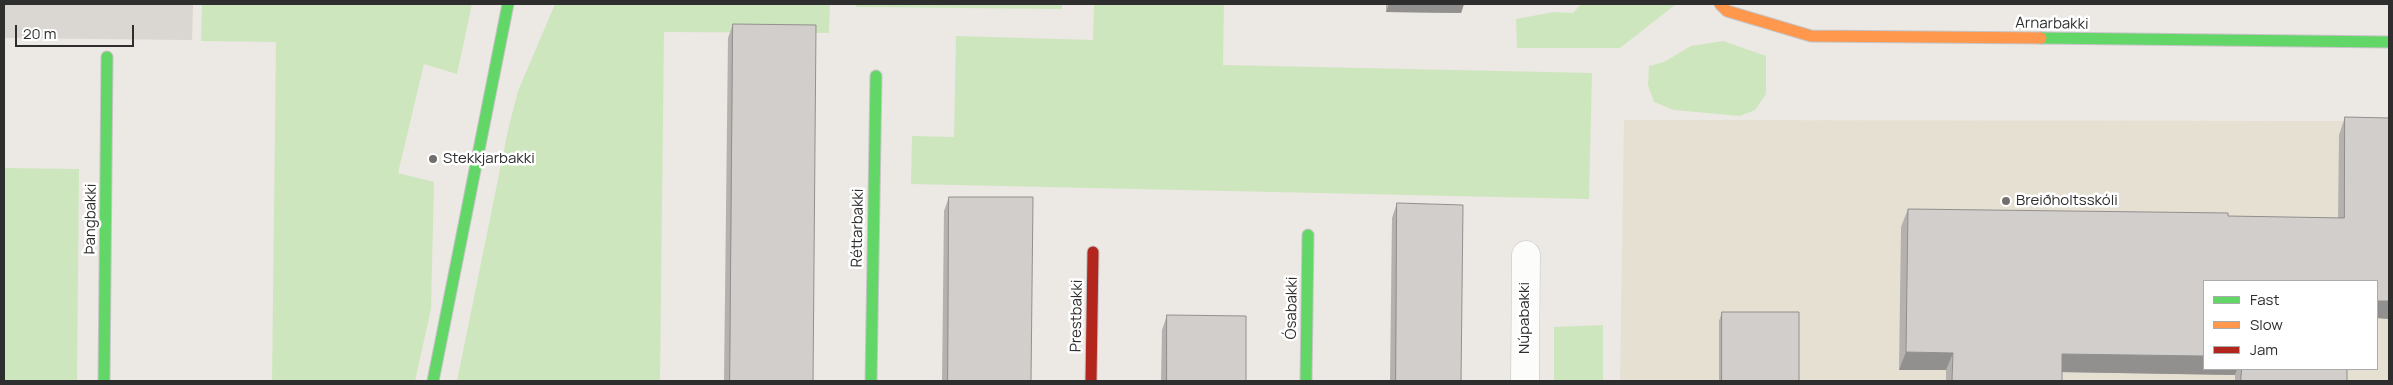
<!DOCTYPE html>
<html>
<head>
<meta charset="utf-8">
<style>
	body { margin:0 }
	#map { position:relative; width:2393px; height:385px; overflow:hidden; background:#ece8e4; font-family:Manrope,sans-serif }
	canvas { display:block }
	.frame { position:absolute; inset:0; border:5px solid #2e2e2e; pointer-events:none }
	.legend { position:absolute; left:2203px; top:280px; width:175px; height:90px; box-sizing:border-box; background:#fff; border:1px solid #ababab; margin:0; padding:6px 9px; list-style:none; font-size:15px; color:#2e2e2e }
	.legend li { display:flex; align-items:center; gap:10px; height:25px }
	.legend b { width:25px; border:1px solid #ababab }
	.scale { position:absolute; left:15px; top:25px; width:119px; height:22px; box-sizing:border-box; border:2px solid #2e2e2e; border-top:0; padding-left:6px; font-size:15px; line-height:18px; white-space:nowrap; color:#2e2e2e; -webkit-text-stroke:4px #fff; paint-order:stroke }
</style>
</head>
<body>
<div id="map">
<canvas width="2393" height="385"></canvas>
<div class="frame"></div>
<ul class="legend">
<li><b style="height:6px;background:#63d668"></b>Fast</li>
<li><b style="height:6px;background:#ff974d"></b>Slow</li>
<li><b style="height:6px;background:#b3261e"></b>Jam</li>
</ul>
<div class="scale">20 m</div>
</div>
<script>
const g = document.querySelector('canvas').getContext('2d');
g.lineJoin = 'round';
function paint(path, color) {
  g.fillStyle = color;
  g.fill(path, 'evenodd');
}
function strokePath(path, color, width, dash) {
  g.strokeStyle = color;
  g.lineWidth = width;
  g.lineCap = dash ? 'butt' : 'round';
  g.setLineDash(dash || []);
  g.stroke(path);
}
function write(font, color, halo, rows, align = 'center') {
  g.font = font + ' Manrope,sans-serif';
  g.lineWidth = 5;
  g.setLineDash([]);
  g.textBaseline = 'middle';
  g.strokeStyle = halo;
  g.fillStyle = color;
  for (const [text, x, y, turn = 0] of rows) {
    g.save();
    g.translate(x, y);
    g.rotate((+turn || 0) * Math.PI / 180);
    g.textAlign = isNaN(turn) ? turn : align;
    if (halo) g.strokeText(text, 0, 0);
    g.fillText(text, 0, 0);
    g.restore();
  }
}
paint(new Path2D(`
	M1624 120 2389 121V381H1620ZM2204 281H2377V369H2204Z`), '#e6e0d3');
paint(new Path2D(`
	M202 4H472L457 74 424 64 398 173 434 182 431 309 415 381H272L276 42 201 41Z
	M555 4H830L829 33 664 32 660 381H457L508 130 518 91Z
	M856 4H1062V9L856 7Z
	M1094 4H1224L1223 65 1592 73 1589 199 911 184 912 136 954 137 956 36 1093 40Z
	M1581 4H1674L1675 5 1620 48H1517L1516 19 1554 12 1573 13Z
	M1723 41 1766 56V94L1755 110 1740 116 1674 110 1654 102 1648 85 1649 66 1664 62 1691 46Z
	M4 168 79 169 77 381H4Z
	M1603 325V381H1554V327Z`), '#cee6be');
paint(new Path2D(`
	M4 4H193L192 40 4 38Z`), '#dad6d2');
const street = new Path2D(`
	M1525 381 1526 255`);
const fast = new Path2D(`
	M2041 38 2389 42
	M104 381 107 57
	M433 381 508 4
	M871 381 876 76
	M1306 381 1308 235`);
const slow = new Path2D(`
	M1720 4 1727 11 1811 36 2041 38`);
const jam = new Path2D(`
	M1091 381 1093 252`);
strokePath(street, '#c5c4c5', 29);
strokePath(fast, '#c5c4c5', 13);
strokePath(slow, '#c5c4c5', 13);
strokePath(jam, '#c5c4c5', 13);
strokePath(street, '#fcfcfb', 28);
strokePath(fast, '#63d668', 11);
strokePath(slow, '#ff974d', 11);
strokePath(jam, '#b3261e', 11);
paint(new Path2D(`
	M1386 4H1464L1461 13 1386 12Z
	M733 24 813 381H724L728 38Z
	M2345 117 2389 118V319L2377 318V281L2204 369H2347V381H2235V375L2062 372V381H1946V370H1899L1901 227 1908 209 2228 216 2338 218 2339 135Z
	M949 197 1031 381H942L944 211Z
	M1397 203 1461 381H1390L1392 218Z
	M1722 312 1799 381H1719V321Z
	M1167 315 1246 381H1161L1162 330Z`), '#b4b1af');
paint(new Path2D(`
	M1389 4H1464L1461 13 1386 12Z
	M2377 301H2389V319L2377 318Z
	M1906 352 1953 353 1946 370H1899Z
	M2062 354 2204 356V369H2237L2235 375 2056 372Z`), '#92908e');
const building = new Path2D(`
	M733 24 816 25 813 381H730Z
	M2345 117 2389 118V301H2377V281H2204V356L2062 354V381H1952L1953 353 1906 352 1908 209 2228 213V216L2344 218Z
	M949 197H1033L1031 381H948Z
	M1397 203 1463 205 1461 381H1396Z
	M1722 312H1799V381H1722Z
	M1167 315 1246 316V381H1167Z
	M2242 369H2347V381H2241Z`);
paint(building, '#d1cecb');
strokePath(building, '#92908e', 1);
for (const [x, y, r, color] of [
	[433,159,5,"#706f6e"],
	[2006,201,5,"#706f6e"]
]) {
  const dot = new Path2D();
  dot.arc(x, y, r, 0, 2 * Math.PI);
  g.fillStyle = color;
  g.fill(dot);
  strokePath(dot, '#fff', 2);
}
write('15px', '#2e2e2e', '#fff', [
	["Arnarbakki",2052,24,1],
	["Þangbakki",91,219,-89],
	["Réttarbakki",858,228,-89],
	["Ósabakki",1292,308,-89],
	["Prestbakki",1077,316,-89],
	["Núpabakki",1525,318,-90]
]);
write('15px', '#2e2e2e', '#fff', [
	["Stekkjarbakki",443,159],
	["Breiðholtsskóli",2016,201]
], 'left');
</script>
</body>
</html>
